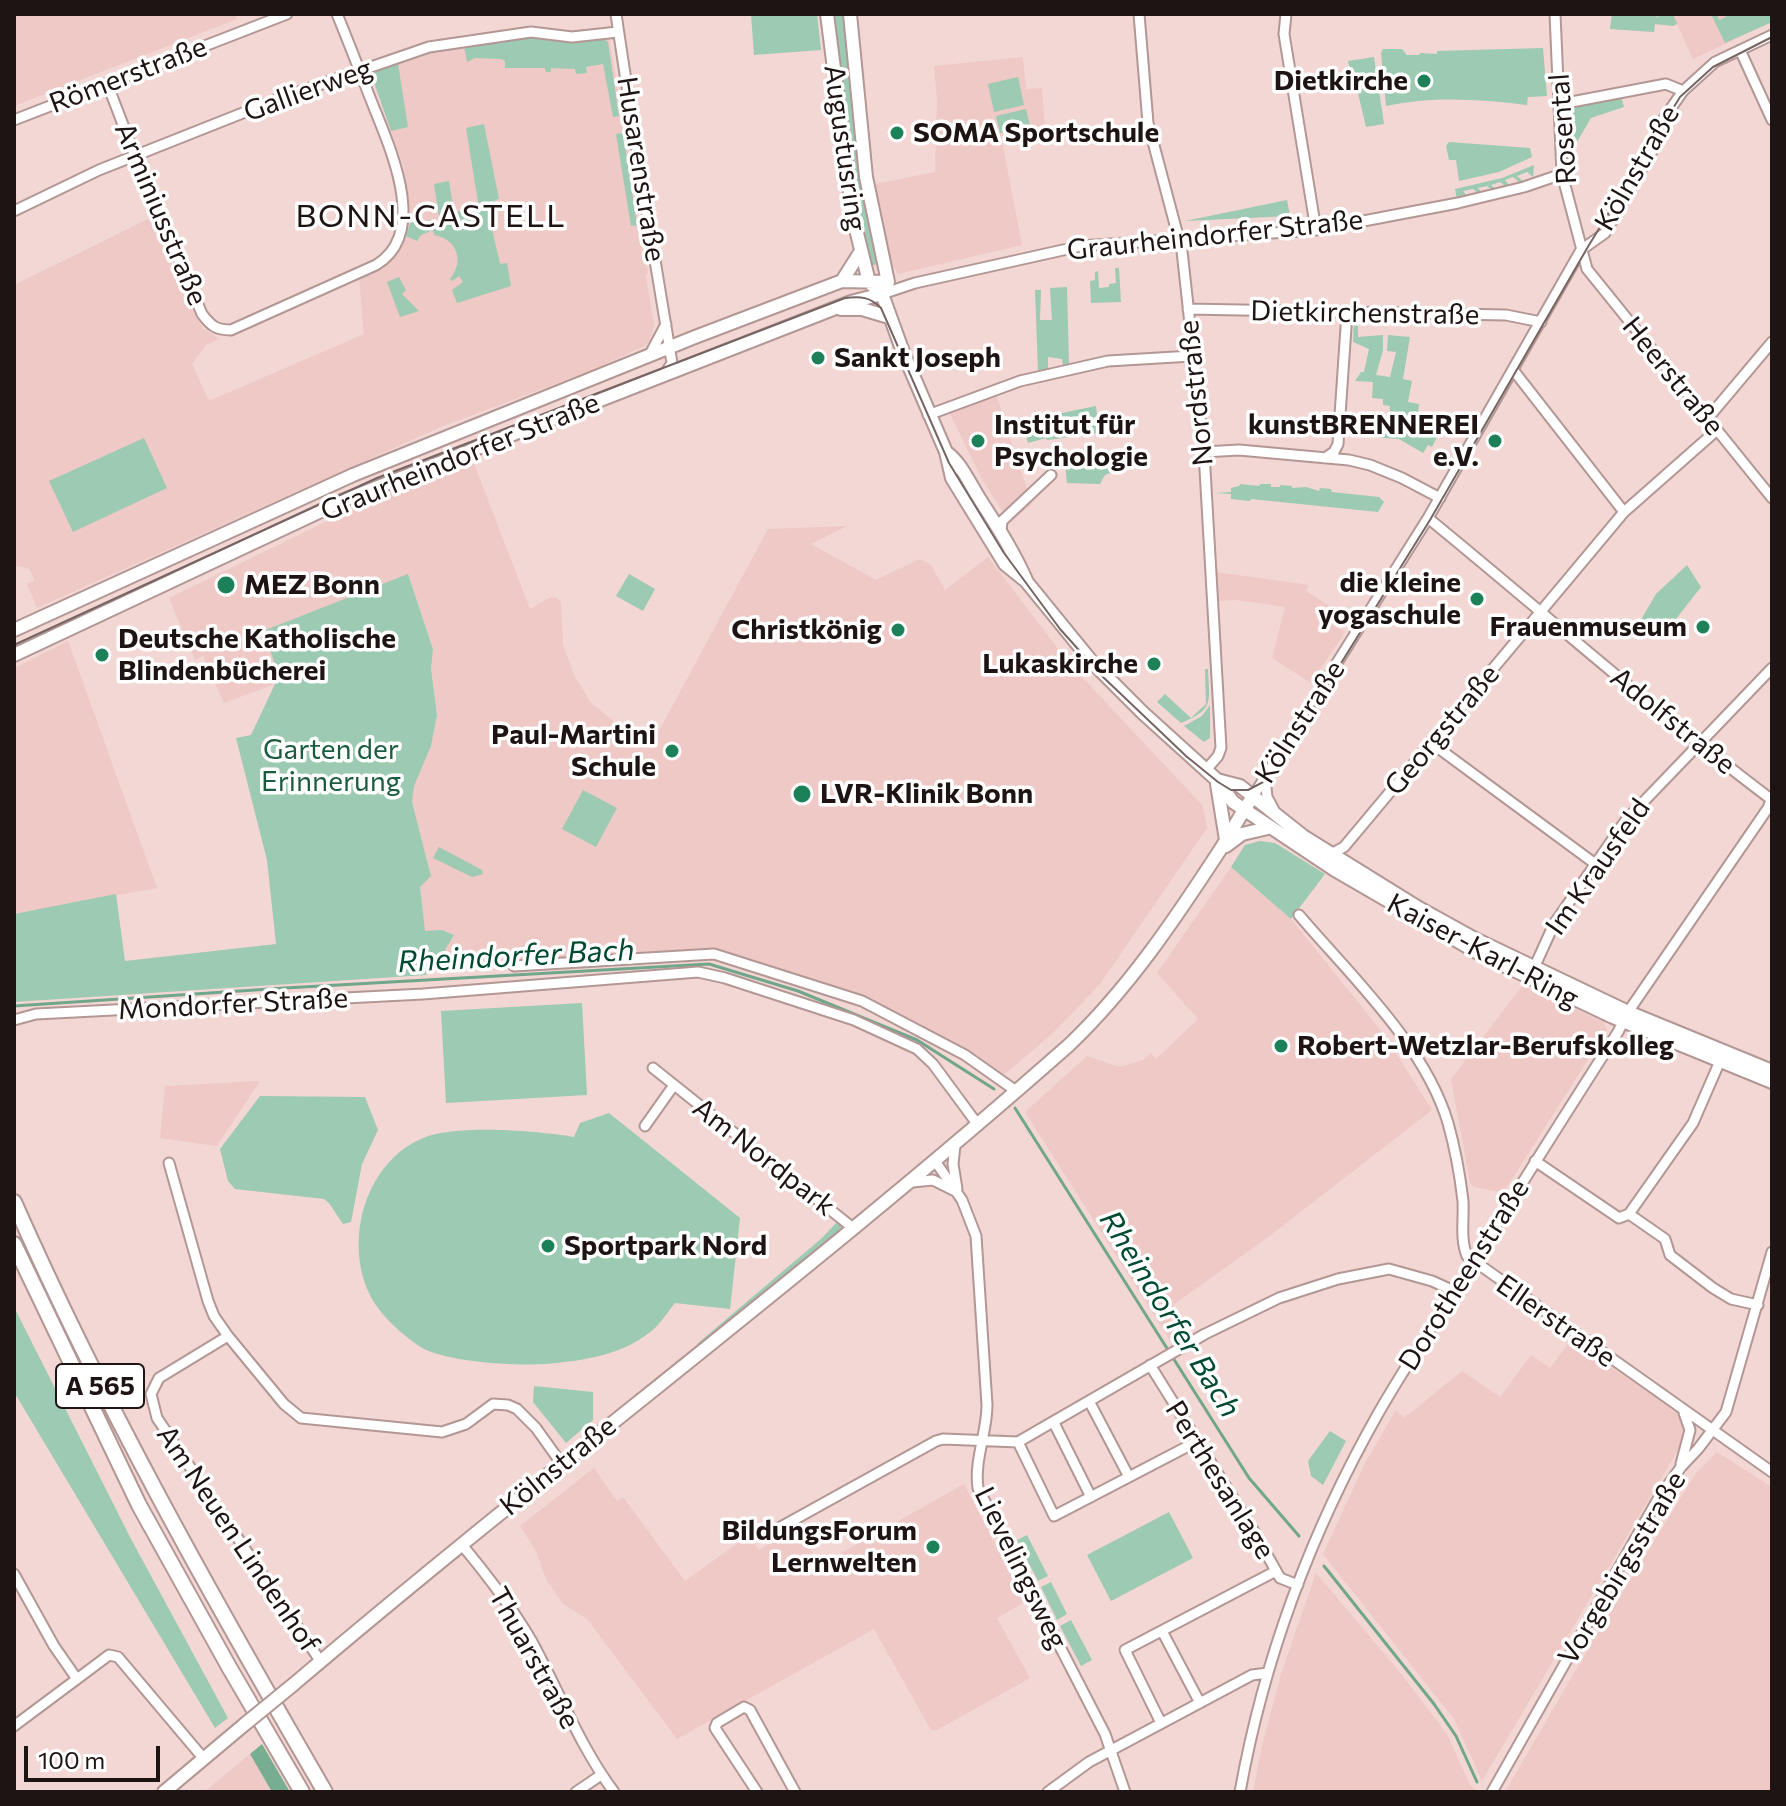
<!DOCTYPE html>
<html>
<head>
<meta charset="utf-8">
<style>
	body { margin:0 }
	#map { position:relative; width:1786px; height:1806px; overflow:hidden; background:#f3d7d4; font-family:Commissioner,sans-serif }
	canvas { display:block }
	.frame { position:absolute; inset:0; border:16px solid #1e1413; pointer-events:none }
	.scale { position:absolute; left:24px; top:1746px; width:136px; height:36px; box-sizing:border-box; border:4px solid #1e1413; border-top:0; padding-left:10px; font-size:24px; line-height:28px; white-space:nowrap; color:#1e1413; -webkit-text-stroke:6px #fff; paint-order:stroke }
</style>
</head>
<body>
<div id="map">
<canvas width="1786" height="1806"></canvas>
<div class="frame"></div>
<div class="scale">100 m</div>
</div>
<script>
const g = document.querySelector('canvas').getContext('2d');
g.lineJoin = 'round';
function paint(path, color) {
  g.fillStyle = color;
  g.fill(path, 'evenodd');
}
function strokePath(path, color, width, dash) {
  g.strokeStyle = color;
  g.lineWidth = width;
  g.lineCap = dash ? 'butt' : 'round';
  g.setLineDash(dash || []);
  g.stroke(path);
}
function write(font, color, halo, rows, align = 'center') {
  g.font = font + ' Commissioner,sans-serif';
  g.lineWidth = 7;
  g.setLineDash([]);
  g.textBaseline = 'middle';
  g.strokeStyle = halo;
  g.fillStyle = color;
  for (const [text, x, y, turn = 0] of rows) {
    g.save();
    g.translate(x, y);
    g.rotate((+turn || 0) * Math.PI / 180);
    g.textAlign = isNaN(turn) ? turn : align;
    if (halo) g.strokeText(text, 0, 0);
    g.fillText(text, 0, 0);
    g.restore();
  }
}
paint(new Path2D(`
	M14 14H235L237 19 14 106Z
	M1612 14H1772V22L1693 59 1677 24H1655L1654 32 1610 29Z
	M533 36H609L648 273 646 276 654 325 650 340 645 346 589 371 441 427 37 608 27 584 34 580 30 569 19 566 14 567V285L152 217 197 319 203 328 219 339 206 345 192 364 209 401 364 334 359 278 389 264 405 234 410 210 404 167 371 76 374 72 432 51Z
	M1023 57 1026 89 1042 88 1045 128 1001 136 1022 245 898 274 893 266 887 244 875 184 935 172 937 99 934 66Z
	M996 395 1032 504 1010 523 983 481 950 414Z
	M473 461 530 609 551 597 557 598 561 602 563 645 574 675 591 703 621 727 655 738 768 529 847 526 811 544 876 580 920 559 931 565 945 590 988 557 1069 663 1203 806 1207 828 1100 984 1054 1032 1004 1075 947 1040 892 1011 797 975 717 953 684 951 427 968 420 886 431 875 412 802 414 786 431 746 437 715 431 669 433 649 408 575 263 632 276 667 275 684 224 703 203 656 195 660 169 598 358 506Z
	M1216 572 1309 585 1306 591 1336 610 1329 622 1345 632 1311 683 1272 658 1285 607 1237 600 1219 601Z
	M68 641 157 888 14 914V668Z
	M1231 867 1291 919 1383 1033 1432 1110 1267 1238 1173 1305 1187 1327 1169 1339 1025 1112 1087 1056 1120 1067 1143 1060 1151 1053 1156 1059 1198 1019 1157 973Z
	M1522 986 1604 1022 1607 1030 1505 1190 1500 1192 1474 1187 1470 1183 1451 1079Z
	M260 1081 217 1146 160 1138 165 1086Z
	M1571 1340 1694 1423 1482 1781 1454 1719 1323 1554 1364 1465 1396 1410 1404 1418 1462 1371 1500 1397 1531 1355 1550 1368Z
	M1717 1452 1772 1487V1792H1505L1595 1637 1696 1473Z
	M594 1468 617 1501 623 1497 685 1581 749 1535 759 1550 797 1526 820 1565 964 1484 1025 1602 997 1618 1030 1678 937 1730H931L874 1629 677 1739 587 1619 563 1604 546 1579 536 1551 520 1526Z
	M1316 1573 1399 1671 1447 1734 1470 1785 1478 1792H1253L1261 1750 1281 1674Z
	M250 1754 272 1792H204Z`), '#eec9c6');
paint(new Path2D(`
	M751 14H817L821 50 754 55Z
	M834 14H844L865 200 879 264 869 266C848 183 842 99 834 14Z
	M1612 14H1655L1657 18 1660 14H1673L1677 24 1673 26 1655 24 1654 32 1610 29Z
	M1711 14H1717L1719 20 1726 17 1725 14H1772V22L1725 43Z
	M533 37 558 41 604 39 608 42 619 116 613 117 603 64 586 67 587 73 576 74 575 69 551 68V72H546L545 68H505V61L501 59 475 58 467 62 464 46Z
	M1543 48 1547 96 1528 97 1527 105C1479 99 1433 96 1386 106L1381 53 1383 49H1402L1407 55H1419L1420 53 1437 54V51Z
	M1374 57 1384 124 1366 127 1354 76 1351 75 1348 61Z
	M398 64 408 127 391 131 372 76 375 72Z
	M1018 77 1024 105 994 112 988 84Z
	M1621 96 1624 107 1591 118 1574 147 1571 107Z
	M1026 109 1030 126 1000 133 996 116Z
	M484 124 499 199 495 200 496 207 488 211 500 264 507 263 511 286 457 303 452 290 463 282 459 276 452 281 450 279C465 261 457 239 434 235L433 230 421 235 417 241 406 236 412 218 417 222 432 220 440 223 434 184 449 181 454 212 479 208 466 128Z
	M623 133 637 225 631 226 616 134Z
	M1449 142 1530 148 1532 157 1499 172 1459 181 1456 160H1449L1446 146Z
	M1534 165 1533 177 1527 172 1517 176 1524 182 1520 183 1513 177 1505 180 1510 186 1507 187 1500 182 1491 185 1497 190 1493 191 1487 186 1478 188 1483 194H1479L1473 189 1463 191 1468 197 1457 199 1455 189 1502 178Z
	M1287 200 1290 216 1185 221Z
	M1115 268H1119L1121 302 1091 303 1090 281 1095 280V272L1098 271 1099 288 1109 287V284L1116 283Z
	M399 277 406 290 402 294 419 311 400 317 387 282Z
	M1067 287 1069 364 1063 365 1062 359 1048 357V369L1038 371 1035 290H1041L1040 320H1052L1050 288Z
	M1354 320H1358V337L1383 335V350L1376 375 1390 377 1396 352 1387 351 1388 335 1410 337 1403 379 1412 381 1408 402 1419 404 1418 416 1424 417 1425 412 1448 415 1432 447 1428 445 1423 453 1399 439 1370 437 1371 417 1389 419 1390 406 1383 405V399L1372 398 1373 382 1355 381 1361 372H1364L1369 349 1353 342Z
	M1096 406 1099 433 1047 440 1046 438 1028 443 1026 436 1019 435 1015 418H1037Z
	M144 438 167 488 73 532 49 481Z
	M1110 457 1112 472 1105 475 1100 484 1067 483 1065 464 1085 463 1086 460Z
	M1240 484 1259 486 1260 484H1271V487H1280V485L1292 486V488L1306 487 1319 491 1320 488 1331 489 1332 492 1379 497 1384 502 1378 512 1251 499 1250 501 1231 499V494L1216 493 1231 492V488L1239 486Z
	M1687 565 1701 587 1661 638 1639 623 1656 594Z
	M408 574 433 649 431 669 437 715 431 746 414 786 412 802 431 876 420 887 425 931 442 930 454 935 445 950 450 967 427 968 426 975 14 1002V914L116 894 125 961 276 944 267 860 236 738 251 735 275 684 276 667 263 631Z
	M629 574 655 589 643 611 616 596Z
	M1205 669H1208C1209 702 1215 709 1181 723L1157 702 1165 694 1191 718 1206 704Z
	M1210 705V738L1204 742 1184 726 1202 716Z
	M583 790 617 808 596 847 562 829Z
	M1260 841 1275 843 1325 874 1291 919 1231 867 1245 845Z
	M439 847 482 870 483 874 472 877 433 858Z
	M582 1003 587 1095 446 1103 441 1011Z
	M260 1096 365 1097 378 1130 362 1164 351 1222 343 1224 329 1203 324 1199 235 1189 228 1181 220 1149Z
	M609 1113 740 1218 730 1309 675 1303C669 1310 663 1320 656 1327 626 1355 583 1361 544 1364 514 1366 443 1362 419 1346 400 1333 378 1313 369 1293 344 1238 366 1162 423 1138 458 1124 537 1131 574 1137L580 1123Z
	M838 1221 842 1224 841 1232 700 1345 697 1344 822 1238Z
	M14 1307 131 1539 228 1718 215 1728 14 1392Z
	M534 1386 593 1392V1420L566 1443 533 1402Z
	M1330 1431 1346 1441 1323 1485 1311 1476 1308 1461Z
	M1169 1512 1193 1558 1111 1601 1087 1555Z
	M1027 1535 1048 1576 1038 1581 1017 1540Z
	M1051 1582 1067 1614 1057 1620 1041 1587Z
	M1071 1620 1092 1660 1081 1666 1060 1626Z`), '#9ccab2');
paint(new Path2D(`
	M262 1744 290 1792H272L250 1754Z`), '#77ad91');
strokePath(new Path2D(`
	M14 1006 285 988 709 964 798 991 917 1040 994 1089
	M1015 1108 1249 1478 1299 1536
	M1324 1566 1434 1704 1456 1736 1477 1782`), '#70a68b', 3);
const minor = new Path2D(`
	M616 14C633 131 653 247 672 363L666 372
	M1139 14 1148 123 1182 251 1204 452 1221 748 1218 756 1205 771
	M1286 14 1284 34 1316 230
	M1555 14 1562 174 1587 269 1772 498
	M1740 50 1772 120
	M107 83 135 156 202 314C211 326 216 330 231 330L376 265C431 232 388 144 371 100 360 72 349 43 337 14
	M1561 104 1666 84 1683 91
	M14 120 287 14
	M14 211 99 170 278 99 429 47 531 32 572 37 618 32
	M882 294 915 283 1081 246 1316 230 1458 203 1524 187 1562 174
	M1188 309 1506 315 1541 322
	M649 356 666 324
	M1514 371 1624 512
	M928 415 1020 381 1108 361 1192 356
	M1708 418 1772 342
	M1204 452 1239 450 1349 460 1370 465 1402 478 1440 498
	M1325 458 1334 452 1338 444 1347 313
	M1428 518C1543 612 1654 711 1772 800
	M1001 531 1002 521 1051 475
	M1430 742 1594 863
	M1265 778 1267 797 1274 810
	M1252 798 1428 518 1581 250 1605 233 1652 151 1660 124 1683 91 1715 62 1772 35
	M1331 854 1344 847 1624 512 1717 430
	M1299 915C1350 975 1425 1045 1448 1123 1455 1148 1460 1175 1463 1201 1464 1219 1460 1239 1467 1256L1772 1472
	M514 966 714 954 862 1001 965 1055 1016 1091
	M1534 968 1554 924 1626 820 1772 668
	M14 1020 36 1014 423 994 698 972 725 978 854 1020 917 1049 933 1064 978 1125
	M653 1068 853 1228
	M645 1126 674 1085
	M955 1145 953 1164 957 1189
	M935 1161 962 1200 976 1236 987 1405C987 1433 974 1460 978 1488L1105 1734 1125 1792
	M1535 1161 1619 1218 1629 1214 1665 1239 1670 1255 1713 1288 1731 1299 1758 1305
	M169 1163 208 1301 214 1316 228 1336
	M912 1182 933 1180 955 1191
	M1629 1214 1693 1123 1720 1061
	M1150 1365 1256 1535 1280 1578 1298 1585
	M1089 1401 1129 1477
	M1054 1423 1091 1497
	M1018 1442 1054 1516 1196 1442
	M1681 1464 1690 1430 1684 1413
	M779 1528 936 1441 943 1439 1018 1442 1205 1334 1279 1298 1338 1279 1389 1269 1432 1281 1454 1291
	M462 1545C487 1575 511 1606 531 1640 559 1691 579 1745 614 1792
	M14 1574 54 1646 77 1679 109 1655 118 1657 204 1759
	M1162 1631 1200 1703
	M321 1662 157 1418 151 1394 159 1378 228 1336 284 1404 301 1418 442 1432 466 1424 493 1404 508 1405 517 1409 536 1428 561 1463
	M1161 1723 1125 1650 1276 1571
	M14 1726 77 1679
	M576 1792 601 1775
	M757 1792 715 1728 717 1723 744 1707 750 1710 795 1792
	M1048 1792 1089 1762 1252 1675 1268 1673
	M1240 1792C1264 1658 1312 1530 1379 1412 1411 1356 1448 1303 1482 1248 1526 1176 1572 1104 1618 1032L1628 1012 1768 808 1772 798
	M1492 1792 1658 1499 1681 1467 1698 1449 1726 1412 1772 1252`);
const major = new Path2D(`
	M827 14 853 217 869 282
	M850 14 866 177 888 282
	M842 281 861 251
	M869 282 882 294 903 352 946 452 952 478 1005 564 1026 581 1092 662 1143 713 1217 780 1233 802 1335 870 1480 954 1613 1017 1772 1082
	M841 309H862L889 317
	M946 452C962 464 968 481 979 498 996 525 1013 550 1026 580
	M14 630 353 475 695 337 842 281 888 282
	M14 655 342 501 851 302 882 294
	M1217 780 1240 786 1303 836 1419 908 1475 939 1628 1012 1772 1071
	M1217 784 1226 840
	M1226 846 1242 834 1268 828
	M294 1684C549 1467 818 1267 1069 1045 1129 988 1175 919 1220 850 1231 833 1240 815 1252 798
	M164 1792 245 1724`);
const highway = new Path2D(`
	M14 1202C104 1406 213 1599 325 1792
	M14 1244 139 1505 229 1667 302 1792`);
strokePath(minor, '#b29795', 13);
strokePath(major, '#b29795', 16);
strokePath(highway, '#b29795', 18);
strokePath(minor, '#fff', 9);
strokePath(major, '#fff', 12);
strokePath(highway, '#fff', 14);
strokePath(new Path2D(`
	M14 645 377 478 845 298C861 296 870 297 881 308L949 463 1004 553 1060 629 1103 677 1186 756 1218 782 1231 790H1248L1265 781 1274 771 1430 520 1589 245 1680 97 1713 67 1772 37`), '#766563', 2);
const majorBridge = new Path2D(`
	M245 1724 294 1684`);
strokePath(majorBridge, '#b29795', 16, []);
strokePath(majorBridge, '#fff', 12);
for (const [x, y, r, color] of [
	[1424,81,8,"#1c8059"],
	[897,133,8,"#1c8059"],
	[818,358,8,"#1c8059"],
	[978,441,8,"#1c8059"],
	[1495,441,8,"#1c8059"],
	[226,585,10,"#1c8059"],
	[1477,599,8,"#1c8059"],
	[1703,627,8,"#1c8059"],
	[898,630,8,"#1c8059"],
	[102,655,8,"#1c8059"],
	[1154,664,8,"#1c8059"],
	[672,751,8,"#1c8059"],
	[802,794,10,"#1c8059"],
	[1281,1046,8,"#1c8059"],
	[548,1246,8,"#1c8059"],
	[933,1547,8,"#1c8059"]
]) {
  const dot = new Path2D();
  dot.arc(x, y, r, 0, 2 * Math.PI);
  g.fillStyle = color;
  g.fill(dot);
  strokePath(dot, '#fff', 3);
}
for (const [x, y, w] of [
	[100,1386,88]
]) {
  const box = new Path2D();
  box.roundRect(x - w / 2, y - 22, w, 44, 6);
  g.fillStyle = '#fff';
  g.fill(box);
  strokePath(box, '#1e1413', 2);
}
write('bold 26px', '#1e1413', null, [
	["A 565",100,1386]
]);
write('28px', '#1e1413', '#fff', [
	["Römerstraße",128,75,-21],
	["Gallierweg",308,90,-20],
	["Rosental",1563,129,-94],
	["Augustusring",845,148,82],
	["Kölnstraße",1637,168,-60],
	["Husarenstraße",641,169,81],
	["Arminiusstraße",161,214,67],
	["Graurheindorfer Straße",1215,235,-6],
	["Dietkirchenstraße",1365,313,1],
	["Heerstraße",1673,376,51],
	["Nordstraße",1196,393,-96],
	["Graurheindorfer Straße",460,457,-22],
	["Adolfstraße",1673,721,39],
	["Kölnstraße",1300,722,-57],
	["Georgstraße",1442,730,-50],
	["Im Krausfeld",1598,867,-55],
	["Kaiser-Karl-Ring",1483,951,28],
	["Mondorfer Straße",233,1004,-3],
	["Am Nordpark",764,1157,38],
	["Dorotheenstraße",1464,1275,-58],
	["Ellerstraße",1556,1321,35],
	["Kölnstraße",558,1466,-39],
	["Perthesanlage",1220,1480,58],
	["Am Neuen Lindenhof",238,1539,56],
	["Lievelingsweg",1021,1568,64],
	["Vorgebirgsstraße",1622,1568,-59],
	["Thuarstraße",534,1658,61]
]);
write('bold 28px', '#1e1413', '#fff', [
	["Dietkirche",1408,81],
	["SOMA Sportschule",913,133,"left"],
	["Sankt Joseph",834,358,"left"],
	["Institut für",994,425,"left"],
	["Psychologie",994,457,"left"],
	["kunstBRENNEREI",1479,425],
	["e.V.",1479,457],
	["die kleine",1461,583],
	["yogaschule",1461,615],
	["MEZ Bonn",244,585,"left"],
	["Frauenmuseum",1687,627],
	["Christkönig",882,630],
	["Deutsche Katholische",118,639,"left"],
	["Blindenbücherei",118,671,"left"],
	["Lukaskirche",1138,664],
	["Paul-Martini",656,735],
	["Schule",656,767],
	["LVR-Klinik Bonn",820,794,"left"],
	["Robert-Wetzlar-Berufskolleg",1297,1046,"left"],
	["Sportpark Nord",564,1246,"left"],
	["BildungsForum",917,1531],
	["Lernwelten",917,1563]
], 'right');
write('28px', '#1b5c41', '#fff', [
	["Garten der",331,750],
	["Erinnerung",331,782]
]);
write('italic 30px', '#004a30', '#fff', [
	["Rheindorfer Bach",516,956,-3],
	["Rheindorfer Bach",1170,1314,58]
]);
g.letterSpacing = '2px';
write('32px', '#1e1413', '#fff', [
	["BONN-CASTELL",431,216]
]);
g.letterSpacing = '0px';
</script>
</body>
</html>
